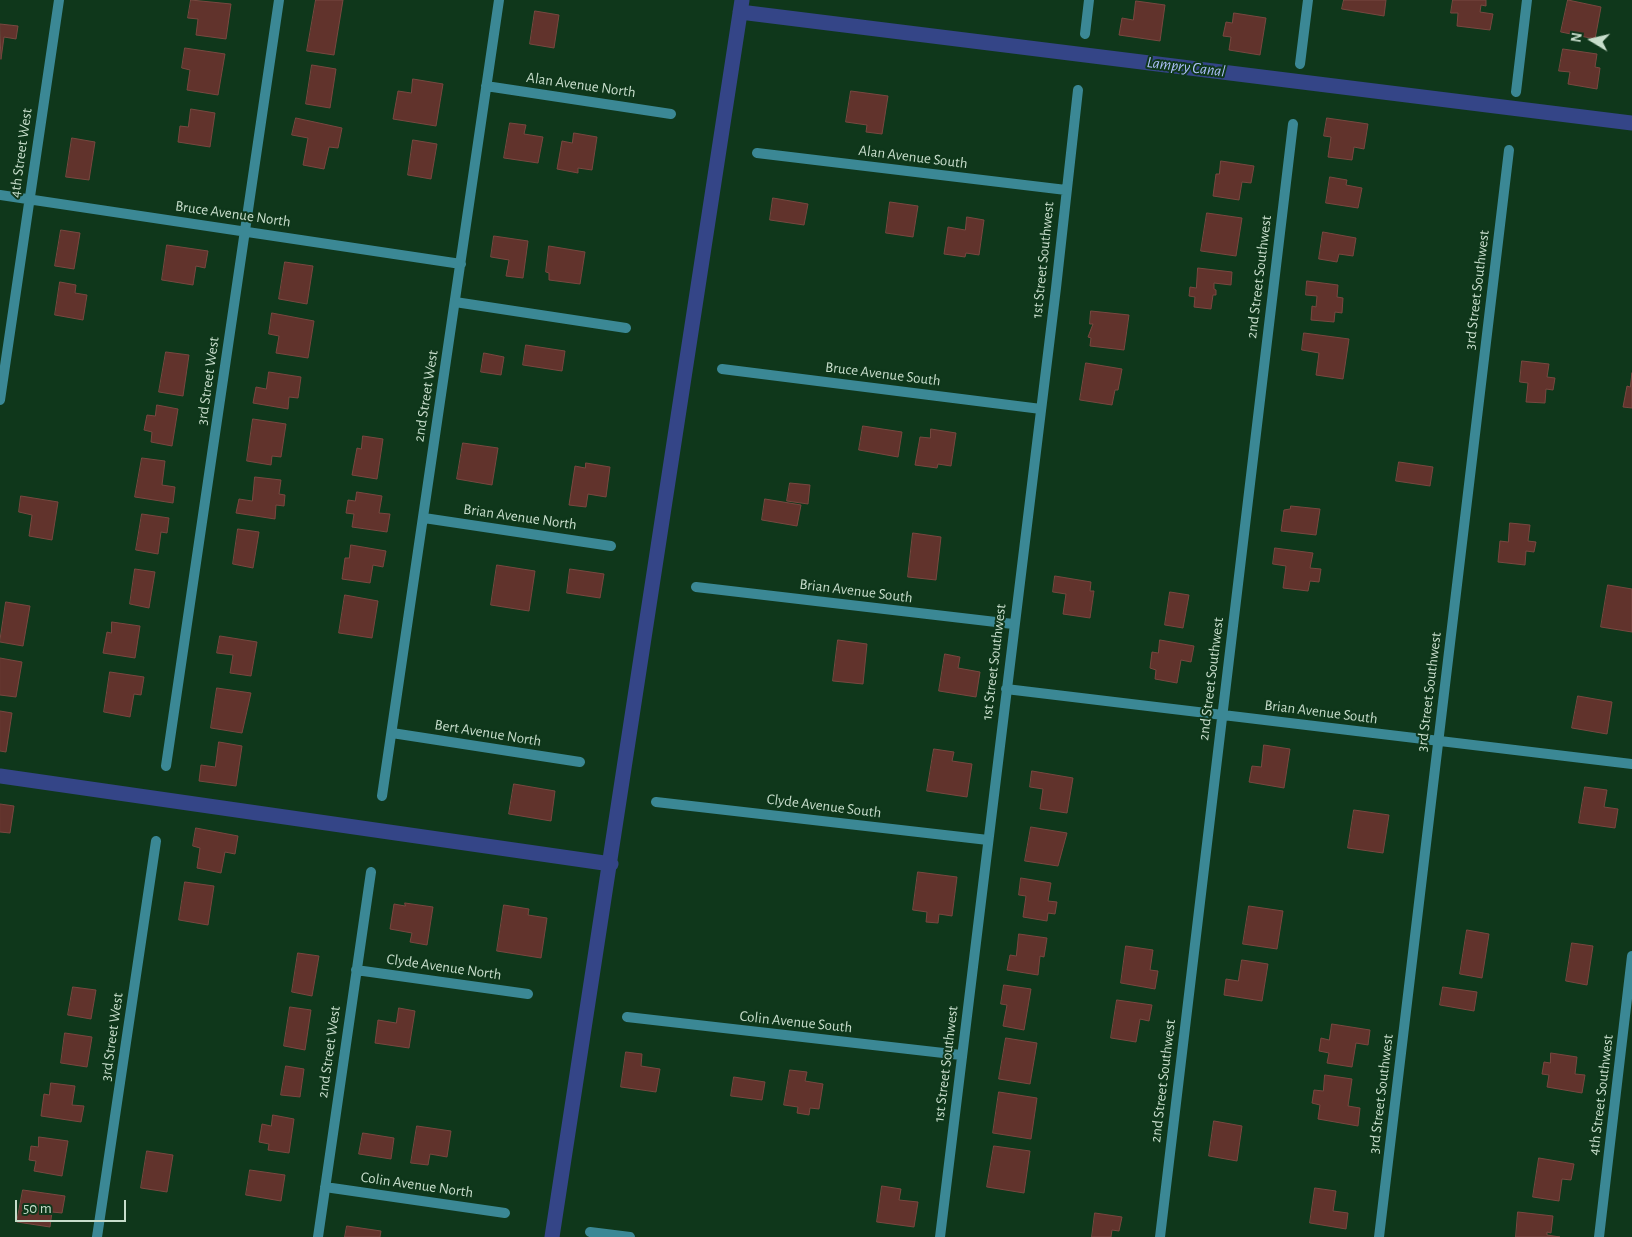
<!DOCTYPE html>
<html>
<head>
<meta charset="utf-8">
<style>
	body { margin:0 }
	#map { position:relative; width:1632px; height:1237px; overflow:hidden; background:#0f371b; font-family:"Alegreya Sans",sans-serif }
	canvas { display:block }
	.north { position:absolute; left:1567px; top:15px; width:50px; height:50px; -webkit-text-stroke:4px #0f371b; paint-order:stroke; rotate:279deg; font-size:14px; font-weight:700; line-height:20px; text-align:center; color:#c7ddcb }
	.north::after { content:''; display:block; margin:auto; width:18px; height:22px; background:#c7ddcb; clip-path:polygon(50% 0,100% 100%,50% 72%,0 100%) }
	.scale { position:absolute; left:15px; top:1200px; width:111px; height:22px; box-sizing:border-box; border:2px solid #c7ddcb; border-top:0; padding-left:6px; font-size:15px; line-height:18px; white-space:nowrap; color:#c7ddcb; -webkit-text-stroke:4px #0f371b; paint-order:stroke }
</style>
</head>
<body>
<div id="map">
<canvas width="1632" height="1237"></canvas>
<div class="north">N</div>
<div class="scale">50 m</div>
</div>
<script>
const g = document.querySelector('canvas').getContext('2d');
g.lineJoin = 'round';
function strokePath(path, color, width, dash) {
  g.strokeStyle = color;
  g.lineWidth = width;
  g.lineCap = dash ? 'butt' : 'round';
  g.setLineDash(dash || []);
  g.stroke(path);
}
function paint(path, color) {
  g.fillStyle = color;
  g.fill(path, 'evenodd');
}
function write(font, color, halo, rows, align = 'center') {
  g.font = font + ' "Alegreya Sans",sans-serif';
  g.lineWidth = 4;
  g.setLineDash([]);
  g.textBaseline = 'middle';
  g.strokeStyle = halo;
  g.fillStyle = color;
  for (const [text, x, y, turn = 0] of rows) {
    g.save();
    g.translate(x, y);
    g.rotate((+turn || 0) * Math.PI / 180);
    g.textAlign = isNaN(turn) ? turn : align;
    if (halo) g.strokeText(text, 0, 0);
    g.fillText(text, 0, 0);
    g.restore();
  }
}
strokePath(new Path2D(`
	M740 12 1632 123
	M0 776 611 864
	M552 1237 742 0`), '#344587', 15);
const building = new Path2D(`
	M191 0 231 4 226 39 196 35 198 19 188 18Z
	M316 0H343L334 55 307 51Z
	M1344 0H1386L1384 16 1342 9Z
	M1453 0H1486V6L1481 5 1480 12 1493 14 1490 30 1457 26 1458 13H1451Z
	M1568 0 1601 7 1595 39 1561 32Z
	M1136 1 1165 5 1160 41 1119 35 1122 18 1133 20Z
	M535 11 559 15 554 48 530 44Z
	M1234 13 1266 18 1260 55 1229 50 1231 37 1223 36 1226 22 1232 23Z
	M0 24 18 26 16 39 4 37 1 59Z
	M185 48 225 54 218 95 187 90 190 70 182 68Z
	M1563 49 1597 54 1595 67 1600 68 1597 89 1568 84 1570 72 1559 71Z
	M312 65 336 69 330 108 306 104Z
	M413 79 443 84 436 126 393 119 398 91 411 93Z
	M851 91 888 96 882 134 866 132 867 125 846 122Z
	M191 109 215 113 210 147 178 142 180 126 188 127Z
	M296 118 342 128 338 148 329 147 324 169 303 165 308 138 292 135Z
	M1327 118 1368 124 1364 149 1354 147 1352 160 1328 157 1331 137 1324 136Z
	M510 123 526 125 524 134 543 137 538 163 504 158Z
	M574 133 597 137 592 170 578 168V173L557 169 562 141 572 143Z
	M72 138 95 142 89 180 66 177Z
	M413 140 437 144 431 179 408 175Z
	M1221 161 1254 166 1251 183 1242 182 1239 200 1213 196 1216 174H1219Z
	M1330 177 1347 180 1346 185 1362 188 1358 208 1326 203Z
	M773 198 808 204 804 225 770 220Z
	M890 202 918 206 913 237 886 233Z
	M1207 213 1242 218 1236 256 1201 251Z
	M967 217 984 220 979 255 966 253 965 257 944 254 948 227 965 230Z
	M61 230 80 233 74 269 55 266Z
	M1323 232 1356 238 1353 256 1339 254 1337 262 1319 259Z
	M494 236 528 241 523 278 506 276 509 260 491 257Z
	M167 245 208 251 205 268 196 266 193 285 162 280Z
	M549 246 585 252 580 284 549 280V273L546 272Z
	M285 262 313 266 307 304 279 299Z
	M1198 268 1232 272 1231 285 1214 283V289L1216 290V295H1213L1211 309 1194 307 1195 297 1189 296 1190 287 1196 288Z
	M1307 281 1338 285 1337 297 1343 298 1342 313 1335 312 1334 322 1311 320 1312 306 1316 307 1317 296 1306 295Z
	M60 282 76 285 75 293 87 295 83 320 55 315Z
	M1091 311 1129 315 1124 350 1090 346 1091 338 1088 337 1093 324H1090Z
	M272 313 314 321 308 358 276 353 279 336 269 334Z
	M1304 333 1349 339 1343 379 1316 375 1319 353 1302 350Z
	M526 345 565 351 562 371 523 365Z
	M166 352 189 355 183 396 159 392Z
	M484 353 504 357 501 375 481 372Z
	M1522 361 1549 364 1547 377 1555 378 1553 390 1546 389 1545 403 1526 402 1528 383 1520 382Z
	M1086 363 1122 369 1118 390H1115L1112 405 1080 400Z
	M269 372 301 377 298 398 289 397 288 409 253 403 256 387 266 389Z
	M1632 373V408L1623 407 1627 386 1630 387Z
	M157 405 178 409 172 446 151 442 152 432 144 430 147 415 155 416Z
	M253 419 286 424 281 457 272 456 271 465 247 461Z
	M863 426 902 432 898 457 859 450Z
	M931 429 956 433 951 466 938 464 937 468 915 465 920 437 930 438Z
	M363 436 383 439 377 479 352 475 357 448 361 449Z
	M463 443 498 448 492 485 457 479Z
	M142 458 165 461 162 485 175 487 173 503 135 497Z
	M1399 462 1433 467 1430 486 1396 481Z
	M586 463 610 467 606 497 588 494 586 507 569 505 575 466 585 468Z
	M255 477 281 480 279 494 285 495 284 506 276 505 275 519 236 513 239 499 252 501Z
	M790 483 810 485 808 504 787 501Z
	M357 492 382 496 379 513 390 514 387 532 352 527 354 514 346 513 348 500 355 501Z
	M21 496 58 502 52 540 29 536 32 515 19 512Z
	M765 499 801 505 797 526 762 520Z
	M1291 506 1320 509 1316 535 1281 531 1284 510 1290 509Z
	M142 514 169 518 167 533 161 532 158 554 136 550Z
	M1510 523 1530 525 1528 541 1536 542 1534 552 1526 551 1525 565 1498 562 1500 541 1508 542Z
	M238 529 259 532 253 568 233 564Z
	M913 533 941 537 936 580 908 577Z
	M351 545 386 551 383 567 373 565 370 583 342 579 345 558H349Z
	M1275 548 1313 553 1310 568 1321 569 1319 582 1310 581 1308 591 1283 588 1286 566 1273 564Z
	M497 565 535 571 529 611 491 605Z
	M135 569 155 572 149 608 130 604Z
	M570 569 604 574 600 598 567 593Z
	M1055 576 1091 582 1090 591H1094L1090 618 1063 614 1066 594 1053 592Z
	M1608 585 1632 589V632L1601 627Z
	M1170 592 1189 595 1183 628 1165 625Z
	M345 595 378 601 372 638 339 633Z
	M6 602 30 606 23 646 0 642Z
	M112 622 140 626 135 658 103 653 107 632 111 633Z
	M220 636 257 642 251 676 230 673 233 655 217 653Z
	M838 640 867 644 863 684 833 681Z
	M1160 640 1194 646 1191 662 1181 660 1177 683 1155 679 1156 670 1150 668 1152 652 1158 653Z
	M945 654 960 657 958 668 980 672 976 697 939 691Z
	M0 658 22 662 16 697 0 695Z
	M110 672 144 677 141 695 134 694 130 717 104 712Z
	M217 688 251 693 242 733 211 728Z
	M1578 696 1612 702 1607 734 1572 728Z
	M0 711 12 713 6 752 0 751Z
	M219 742 242 746 236 786 199 781 201 765 215 767Z
	M1264 745 1290 749 1284 788 1249 782 1252 766 1261 767Z
	M934 749 954 752 952 761 972 764 967 797 927 791Z
	M1032 771 1073 778 1067 813 1040 809 1043 789 1030 787Z
	M514 784 555 791 551 821 509 814Z
	M1585 787 1607 790 1604 807 1618 809 1615 828 1579 823Z
	M0 804 14 806 10 833 0 832Z
	M1354 810 1389 815 1383 853 1348 848Z
	M1031 827 1067 833 1058 866 1025 861Z
	M196 828 238 836 235 854 225 852 221 873 197 868 200 848 193 846Z
	M918 872 957 877 952 916 939 914 938 923 926 922 927 912 913 910Z
	M1021 878 1051 883 1048 901 1057 902 1055 914 1048 913 1047 921 1023 917 1026 896 1019 895Z
	M185 882 214 886 208 925 179 920Z
	M405 903 433 907 427 945 410 942 412 933 390 929 394 904 405 906Z
	M504 905 529 909 528 915 547 918 541 958 497 951Z
	M1249 906 1283 911 1277 949 1243 944Z
	M1467 930 1489 934 1482 978 1460 974Z
	M1019 934 1047 938 1044 957 1040 956 1038 975 1007 970 1010 955 1016 956Z
	M1572 943 1593 946 1587 985 1566 981Z
	M1126 946 1153 950 1150 970 1158 971 1155 989 1121 983Z
	M298 953 319 956 312 996 292 992Z
	M1242 960 1268 964 1262 1001 1224 995 1226 979 1238 981Z
	M1004 985 1031 989 1024 1030 1003 1026 1007 1005 1001 1004Z
	M73 987 96 990 91 1019 68 1015Z
	M1443 987 1477 992 1474 1011 1440 1005Z
	M1117 1000 1152 1005 1149 1021 1140 1019 1136 1042 1111 1038Z
	M290 1007 311 1010 305 1050 284 1046Z
	M399 1008 415 1011 409 1048 375 1043 378 1020 396 1023Z
	M1332 1024 1370 1030 1368 1045 1356 1043 1352 1067 1327 1063 1329 1053 1319 1051 1321 1038 1329 1040Z
	M65 1033 92 1037 87 1067 61 1063Z
	M1006 1038 1037 1043 1030 1084 999 1079Z
	M626 1052 642 1054 641 1066 660 1069 656 1092 621 1087Z
	M1551 1053 1577 1057 1575 1074 1585 1075 1582 1093 1547 1087 1549 1075 1542 1074 1544 1062 1550 1063Z
	M286 1066 304 1069 300 1097 281 1095Z
	M790 1070 807 1072 805 1081 823 1084 819 1109 810 1108 809 1115 797 1113 798 1107 784 1105Z
	M1325 1075 1352 1079 1348 1106 1360 1108 1358 1126 1318 1119 1320 1105 1312 1103 1314 1090 1323 1091Z
	M734 1077 765 1082 762 1100 731 1096Z
	M51 1083 75 1086 72 1105 84 1106 81 1122 41 1116 44 1094 49 1095Z
	M999 1092 1037 1098 1031 1139 993 1133Z
	M273 1115 294 1119 289 1153 268 1150 269 1144 259 1142 262 1124 271 1126Z
	M1214 1121 1242 1126 1237 1161 1209 1156Z
	M417 1126 451 1131 447 1157 430 1154 428 1165 411 1163Z
	M363 1133 394 1138 391 1159 359 1154Z
	M39 1137 68 1141 62 1176 34 1171 36 1161 29 1160 31 1146 38 1147Z
	M994 1146 1030 1151 1024 1193 987 1187Z
	M147 1151 173 1155 167 1192 141 1188Z
	M1539 1158 1574 1164 1571 1180 1562 1179 1559 1201 1533 1197Z
	M250 1170 285 1175 281 1201 246 1195Z
	M882 1186 901 1189 899 1200 918 1202 914 1227 877 1222Z
	M1315 1188 1336 1191 1333 1211 1348 1213 1346 1229 1310 1223Z
	M23 1190 65 1196 62 1213 52 1212 50 1227 17 1222Z
	M1518 1212 1553 1216 1551 1233 1547 1232V1235L1560 1237H1516Z
	M1095 1213 1122 1217 1119 1231 1112 1230 1111 1237H1092Z
	M347 1226 381 1231 380 1237H345Z`);
paint(building, '#61332c');
strokePath(building, '#784840', 1);
strokePath(new Path2D(`
	M1085 34 1089 0
	M1300 64 1308 0
	M486 86 671 114
	M1516 92 1527 0
	M757 153 1066 190
	M0 195 461 264
	M455 302 626 328
	M722 369 1041 409
	M0 400 59 0
	M424 518 611 546
	M696 587 1013 624
	M1006 689 1632 764
	M392 733 580 762
	M166 766 279 0
	M382 796 499 0
	M656 802 988 840
	M356 970 528 994
	M627 1017 961 1055
	M325 1187 505 1213
	M590 1232 630 1237
	M97 1237 156 841
	M318 1237 371 872
	M940 1237 1056 288 1078 90
	M1160 1237 1293 124
	M1379 1237 1509 150
	M1599 1237 1632 956`), '#3b8895', 10);
write('15px', '#c7ddcb', '#0f371b', [
	["Alan Avenue North",581,85,8],
	["4th Street West",21,153,-82],
	["Alan Avenue South",913,157,7],
	["Bruce Avenue North",233,214,8],
	["1st Street Southwest",1043,260,-84],
	["2nd Street Southwest",1259,277,-83],
	["3rd Street Southwest",1477,290,-83],
	["Bruce Avenue South",883,374,7],
	["3rd Street West",208,381,-82],
	["2nd Street West",426,396,-81],
	["Brian Avenue North",520,517,8],
	["Brian Avenue South",856,591,7],
	["1st Street Southwest",994,662,-83],
	["2nd Street Southwest",1211,679,-83],
	["3rd Street Southwest",1429,692,-83],
	["Brian Avenue South",1321,712,7],
	["Bert Avenue North",488,733,9],
	["Clyde Avenue South",824,806,7],
	["Clyde Avenue North",444,967,8],
	["Colin Avenue South",796,1022,6],
	["3rd Street West",112,1037,-82],
	["2nd Street West",329,1052,-82],
	["1st Street Southwest",946,1064,-83],
	["2nd Street Southwest",1163,1081,-83],
	["3rd Street Southwest",1381,1094,-83],
	["4th Street Southwest",1601,1095,-83],
	["Colin Avenue North",417,1185,8]
]);
write('italic 16px', '#acbff9', '#0f371b', [
	["Lampry Canal",1186,67,7]
]);
</script>
</body>
</html>
